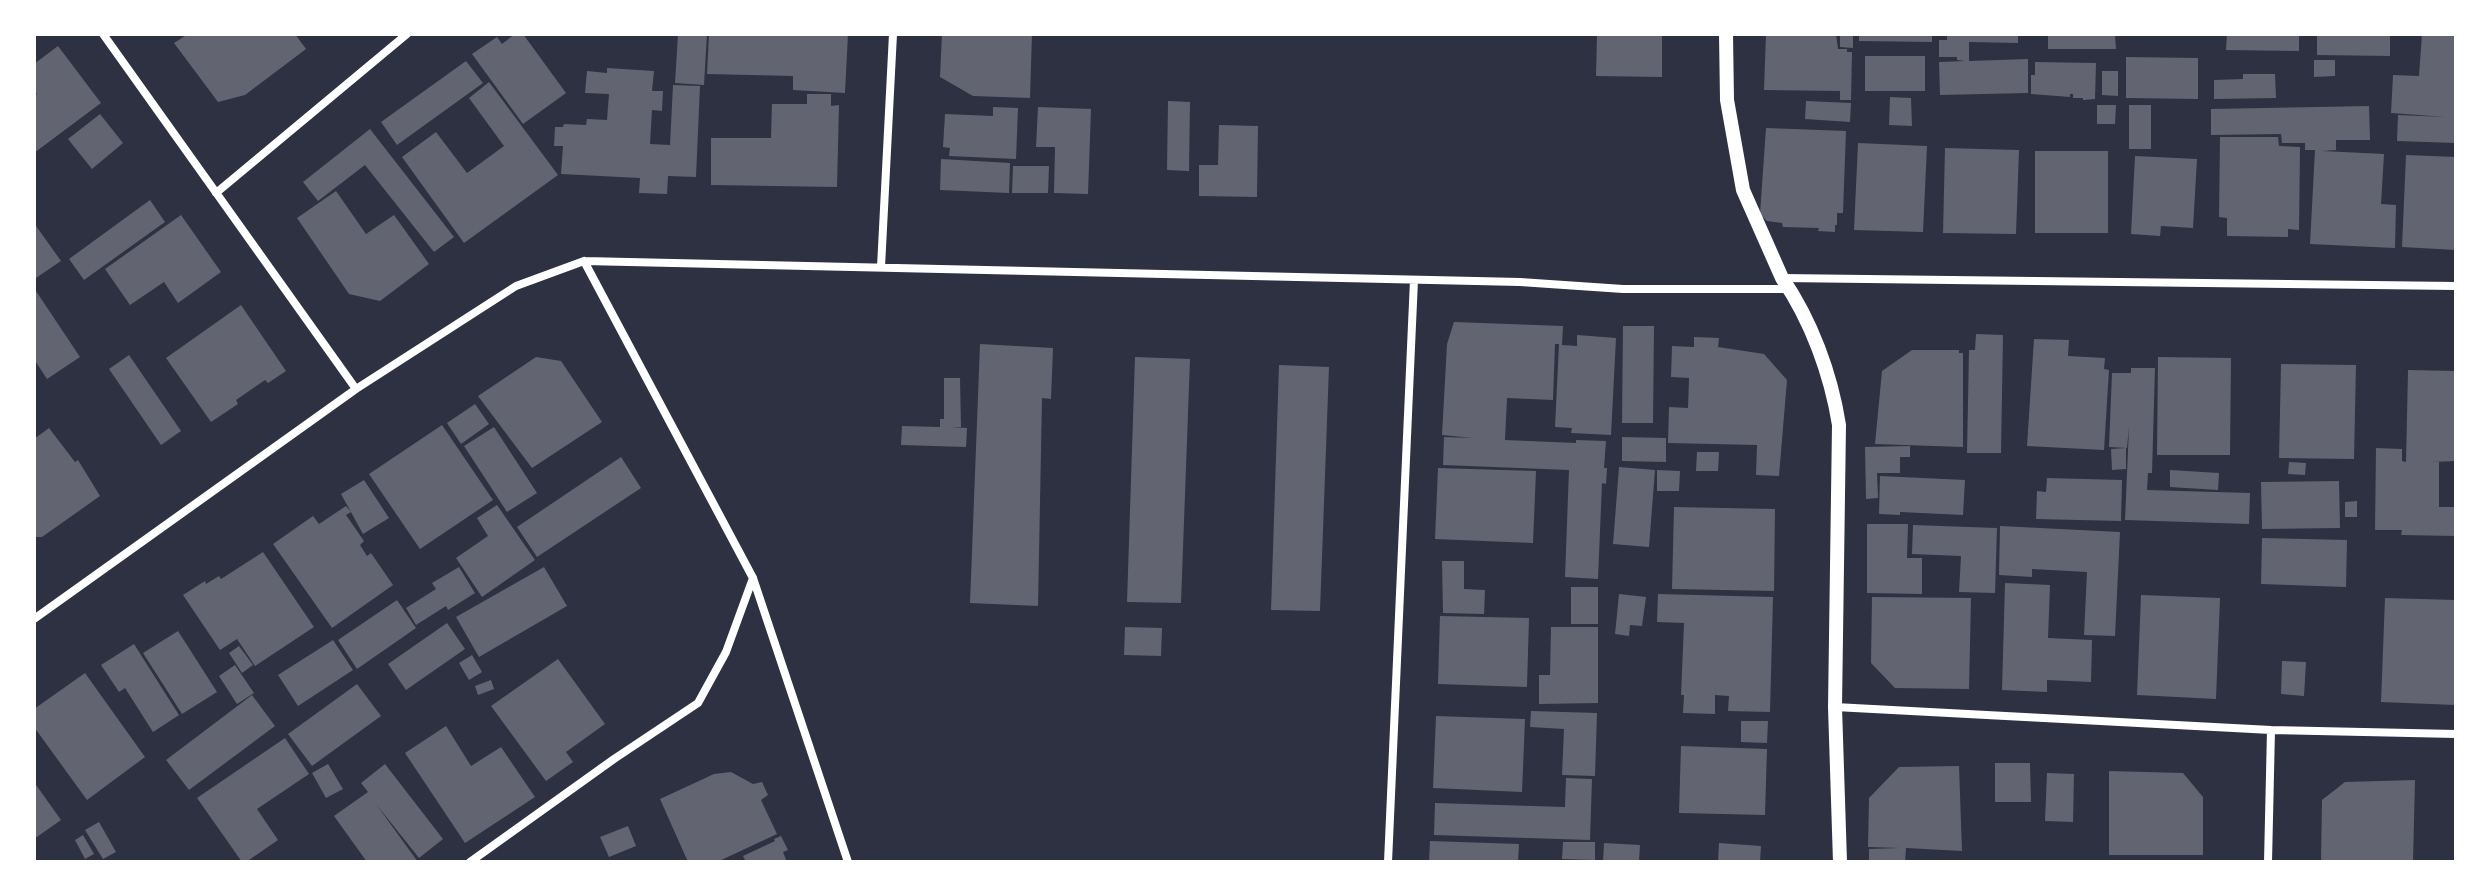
<!DOCTYPE html>
<html>
<head>
<meta charset="utf-8">
<style>
	body { margin:0 }
	#map { position:relative; width:2490px; height:896px; overflow:hidden; background:#2d3142; font-family:"Sofia Sans Condensed",sans-serif }
	canvas { display:block }
	.frame { position:absolute; inset:0; border:36px solid #fff; pointer-events:none }
</style>
</head>
<body>
<div id="map">
<canvas width="2490" height="896"></canvas>
<div class="frame"></div>
</div>
<script>
const g = document.querySelector('canvas').getContext('2d');
g.lineJoin = 'round';
function paint(path, color) {
  g.fillStyle = color;
  g.fill(path, 'evenodd');
}
function strokePath(path, color, width, dash) {
  g.strokeStyle = color;
  g.lineWidth = width;
  g.lineCap = dash ? 'butt' : 'round';
  g.setLineDash(dash || []);
  g.stroke(path);
}
paint(new Path2D(`
	M188 34H219L221 36 225 34H295L306 49 245 95 218 102 174 43Z
	M515 34H523L566 93 523 124 472 54 497 37 502 44Z
	M678 34H707L704 85 675 83Z
	M709 34H848L845 93 793 90V76L707 74Z
	M942 34H1032L1030 98 973 96 940 77Z
	M1597 34H1662V77L1596 76Z
	M1766 34H1836L1838 49H1847V52H1852L1851 100H1840V91L1764 90Z
	M1840 34H1853V48L1840 47Z
	M1859 34H1932V42L1859 41Z
	M1947 34H2018V43L1969 42V61L2028 59V93L1940 95 1939 62 1965 61 1957 60V57H1939V40H1947Z
	M2048 34H2115L2116 49H2048Z
	M2227 34H2299V51L2226 50Z
	M2317 34H2390V56L2317 55Z
	M2422 34H2456V143L2397 141 2398 115 2446 117 2391 113 2393 75 2419 76Z
	M58 46 101 103 34 153V96L37 94 34 90V64Z
	M1865 56H1925V91H1865Z
	M2126 57 2198 58V99L2126 98Z
	M2314 60H2335V76L2314 77Z
	M466 61 483 83 397 145 381 122Z
	M2035 62 2096 63 2095 99 2083 100V98H2073V94H2070V97L2031 94V75H2035Z
	M607 68 654 71 652 91H663L662 111 652 110 650 144 670 145 673 85 700 86 696 177 668 176 667 194 639 193 640 178 561 174 563 146H554L555 127H563L564 124 586 125 587 119 607 120 609 94 585 93 587 71 607 73Z
	M2102 71H2118V96L2102 95Z
	M2243 74H2275L2276 98 2214 99V80L2243 79Z
	M489 82 558 175 464 243 402 157 436 132 467 173 504 146 469 98Z
	M807 94H831V106L839 105 837 187 711 185V138H771L772 104H807Z
	M1890 97 1911 98 1912 126 1889 125Z
	M1168 101 1190 102 1189 171 1167 170Z
	M1806 101 1851 103 1850 122 1805 119Z
	M2097 105H2116L2115 124H2097Z
	M2129 105H2151V149H2129Z
	M2369 106 2370 140H2336V150L2322 151 2384 154 2381 204 2396 205 2395 248 2310 244 2315 150H2305V143H2282L2281 134 2211 135V109Z
	M993 107 1018 108 1016 159 949 156 950 148 943 147 945 114 993 116Z
	M1038 107 1091 109 1088 194 1054 193 1055 147H1036Z
	M100 114 123 143 92 169 68 139Z
	M1219 125 1258 126 1257 197 1199 196V165H1218Z
	M1766 128 1846 131 1843 213H1837V225H1835V232L1818 231 1819 228 1783 227 1782 223 1767 221 1760 214Z
	M370 129 454 237 434 252 365 165 318 201 303 182Z
	M2220 137H2278L2279 146 2300 147 2299 230 2288 229V237L2227 236V218L2219 217Z
	M1858 143 1927 146 1923 232 1854 230Z
	M1945 148 2019 150 2016 234 1943 233Z
	M2035 151H2108V233H2035Z
	M2406 155 2456 157V250L2402 247Z
	M2135 156 2197 159 2193 228 2161 226 2160 236 2131 234Z
	M941 159 1010 163 1009 193 940 190Z
	M1013 166H1049L1048 193H1012Z
	M336 191 366 234 394 215 429 264 380 301 349 294 297 218Z
	M150 200 165 222 84 280 69 259Z
	M181 215 221 272 178 303 164 282 130 305 105 269Z
	M34 223 61 261 36 278 34 275Z
	M34 288 80 357 47 379 34 359Z
	M241 305 286 371 268 383 265 380 236 400 238 404 211 422 166 358Z
	M1454 322 1563 326 1562 345 1577 346V335L1616 338 1611 435 1571 433 1572 428 1555 427 1559 344H1555L1553 400 1507 398 1505 440 1576 443V440L1606 441 1604 468H1607L1606 484 1602 483 1598 579 1565 577 1569 470 1443 465 1444 437 1473 438 1442 435 1447 344Z
	M1623 326H1654L1653 423H1622Z
	M1976 334 2003 335 2001 453H1967L1969 350H1975Z
	M1694 337 1719 338 1718 347 1764 354 1787 380 1779 476 1756 475 1757 445 1668 443 1669 407 1688 408 1689 378 1671 377 1672 346 1694 347Z
	M2034 339 2069 340 2068 356 2105 358 2104 369 2109 370 2104 450 2027 446Z
	M980 344 1053 348 1051 399 1042 398 1038 606 970 603Z
	M1912 350H1959V353H1963V447L1875 444 1882 371Z
	M129 355 181 431 161 445 109 369Z
	M536 357 561 361 602 422 532 468 478 396Z
	M1135 357 1190 359 1181 603 1127 602Z
	M2158 357 2231 358 2230 455H2157Z
	M2281 364 2356 365 2354 459 2279 458Z
	M1279 365 1329 367 1320 611 1271 610Z
	M2131 368H2155L2152 473H2148L2147 490 2250 493 2249 524 2125 520 2129 427 2127 448 2109 447 2112 373H2131Z
	M2408 370 2456 371V461L2431 462H2439V507H2456V536L2401 535 2402 530H2375L2376 448 2402 449V461L2406 462Z
	M944 378H960L961 427H951L967 428 966 447 901 445 902 426 940 427V419H944Z
	M475 404 489 424 461 444 447 423Z
	M442 425 493 500 420 549 369 474Z
	M494 427 537 493 507 512 464 446Z
	M49 428 75 462 78 460 100 496 42 537H34V439Z
	M1622 437 1666 438V462L1622 461Z
	M1910 446V457H1900V473H1877L1878 498 1866 499 1865 447Z
	M2126 448V469L2112 470 2111 449Z
	M1697 452H1719L1718 471H1696Z
	M621 457 641 488 537 557 517 527Z
	M2289 462 2306 463 2305 475 2288 474Z
	M1619 467 1655 470 1649 547 1613 544Z
	M1438 468 1536 471 1533 543 1435 539Z
	M1657 470 1680 471 1679 491H1657Z
	M2170 470 2219 473 2218 490 2170 487Z
	M1880 476 1965 480 1963 515 1900 512V515L1879 514Z
	M2047 478 2122 480 2121 521 2036 519 2037 491 2046 492Z
	M364 480 389 518 363 534 341 494Z
	M2339 481 2340 528 2262 529 2261 482Z
	M2357 501V517H2345V502Z
	M497 505 535 560 482 597 456 558 488 536 477 518Z
	M346 506 351 512 346 515 364 541 360 545 367 556 371 553 393 585 332 628 273 544 313 516 319 524Z
	M1674 507 1775 509 1774 591 1672 589Z
	M1867 524H1908L1907 558H1922V594L1867 593Z
	M1913 525 1997 528 1995 593 1959 592 1961 556 1912 554Z
	M2000 526 2120 532 2115 636 2084 635 2087 572 2032 569V577L1999 575Z
	M2262 538 2347 540 2346 587 2261 584Z
	M263 552 314 627 255 666 237 639 220 650 183 595 205 581 206 584 219 576 221 579Z
	M1442 561H1464V589L1485 590 1484 614 1443 613Z
	M459 567 475 593 448 610 446 606 416 625 406 608 436 589 432 583Z
	M544 567 567 606 479 657 456 617Z
	M2005 583 2050 585 2048 638 2092 640 2091 682 2047 680V692L2002 690Z
	M1571 587H1598V624H1571Z
	M1619 594 1646 597 1642 626 1630 625 1629 636 1615 634Z
	M1658 594 1773 597 1770 712 1728 711 1729 696 1715 695V714L1683 713 1684 695H1681L1684 623 1657 622Z
	M2141 595 2220 598 2216 699 2137 695Z
	M1872 597 1971 598 1969 689 1895 688 1871 663Z
	M2385 598 2456 600 2455 705 2381 702Z
	M397 600 416 628 357 669 338 640Z
	M1440 616 1529 618 1527 687 1438 684Z
	M447 623 465 649 406 690 388 664Z
	M1125 627 1162 628 1161 656 1124 655Z
	M1551 627H1598V703L1539 704V675H1550Z
	M178 631 217 692 182 714 143 653Z
	M333 640 353 670 298 706 278 675Z
	M134 644 179 715 153 732 125 688 119 692 101 665Z
	M239 646 253 665 242 673 229 653Z
	M472 655 482 672 469 680 459 663Z
	M558 659 605 724 566 752 573 762 546 781 491 706Z
	M2282 661 2306 662 2304 696 2281 694Z
	M235 665 254 693 237 704 219 676Z
	M85 673 145 757 87 800 34 727V709Z
	M491 680 494 689 478 695 475 686Z
	M357 684 381 716 312 766 288 734Z
	M252 695 275 726 189 790 166 760Z
	M1531 711 1597 713 1595 776 1562 775 1564 729 1530 727Z
	M1436 716 1525 719 1522 792 1433 788Z
	M1741 721H1768L1767 743 1741 742Z
	M446 726 471 766 501 747 535 797 465 843 405 753Z
	M285 738 309 774 257 809 278 840 246 862H242L197 798Z
	M1681 746 1767 749 1765 815 1679 813Z
	M1995 763H2030L2031 802H1995Z
	M328 764 343 789 326 798 312 773Z
	M385 764 443 839 419 858 376 804 418 862H367L334 816 368 792 361 783Z
	M1959 766 1962 851 1906 848 1905 862H1869V849L1900 848 1868 847 1869 798 1899 767Z
	M2109 771 2183 773 2203 797V855H2109Z
	M731 772 753 784 762 782 768 795 761 800 777 834 717 862H688L660 799 714 774Z
	M2047 773 2074 774 2073 822 2045 821Z
	M1566 778 1592 779 1590 840 1434 835 1435 803 1565 807Z
	M2415 780 2413 862H2321L2322 800 2345 782Z
	M34 782 61 820 34 839Z
	M99 822 116 852 103 859 85 830Z
	M628 826 636 846 609 857 600 837Z
	M83 835 94 854 85 859 75 840Z
	M781 836 788 850 783 852 787 862H746L743 856 775 841 774 839Z
	M1430 841 1519 844 1518 862H1429Z
	M1563 842H1595V860L1562 859Z
	M1604 843 1640 845 1639 862H1603Z
	M1719 843 1761 846 1760 862H1718Z`), '#626471');
strokePath(new Path2D(`
	M103 34 356 389
	M216 193 407 34
	M584 261 753 578 848 862
	M881 267 893 34
	M1782 278 2456 286
	M34 619 356 389 516 286 584 261 1520 282 1623 289H1788
	M1835 707 2271 730 2456 734
	M470 862 614 759 698 703 726 652 753 578
	M1388 862 1414 280
	M2268 862 2271 730`), '#fff', 8);
strokePath(new Path2D(`
	M1726 34 1727 100 1743 190 1782 278C1811 320 1831 374 1839 425L1835 707 1840 862`), '#fff', 14);
</script>
</body>
</html>
